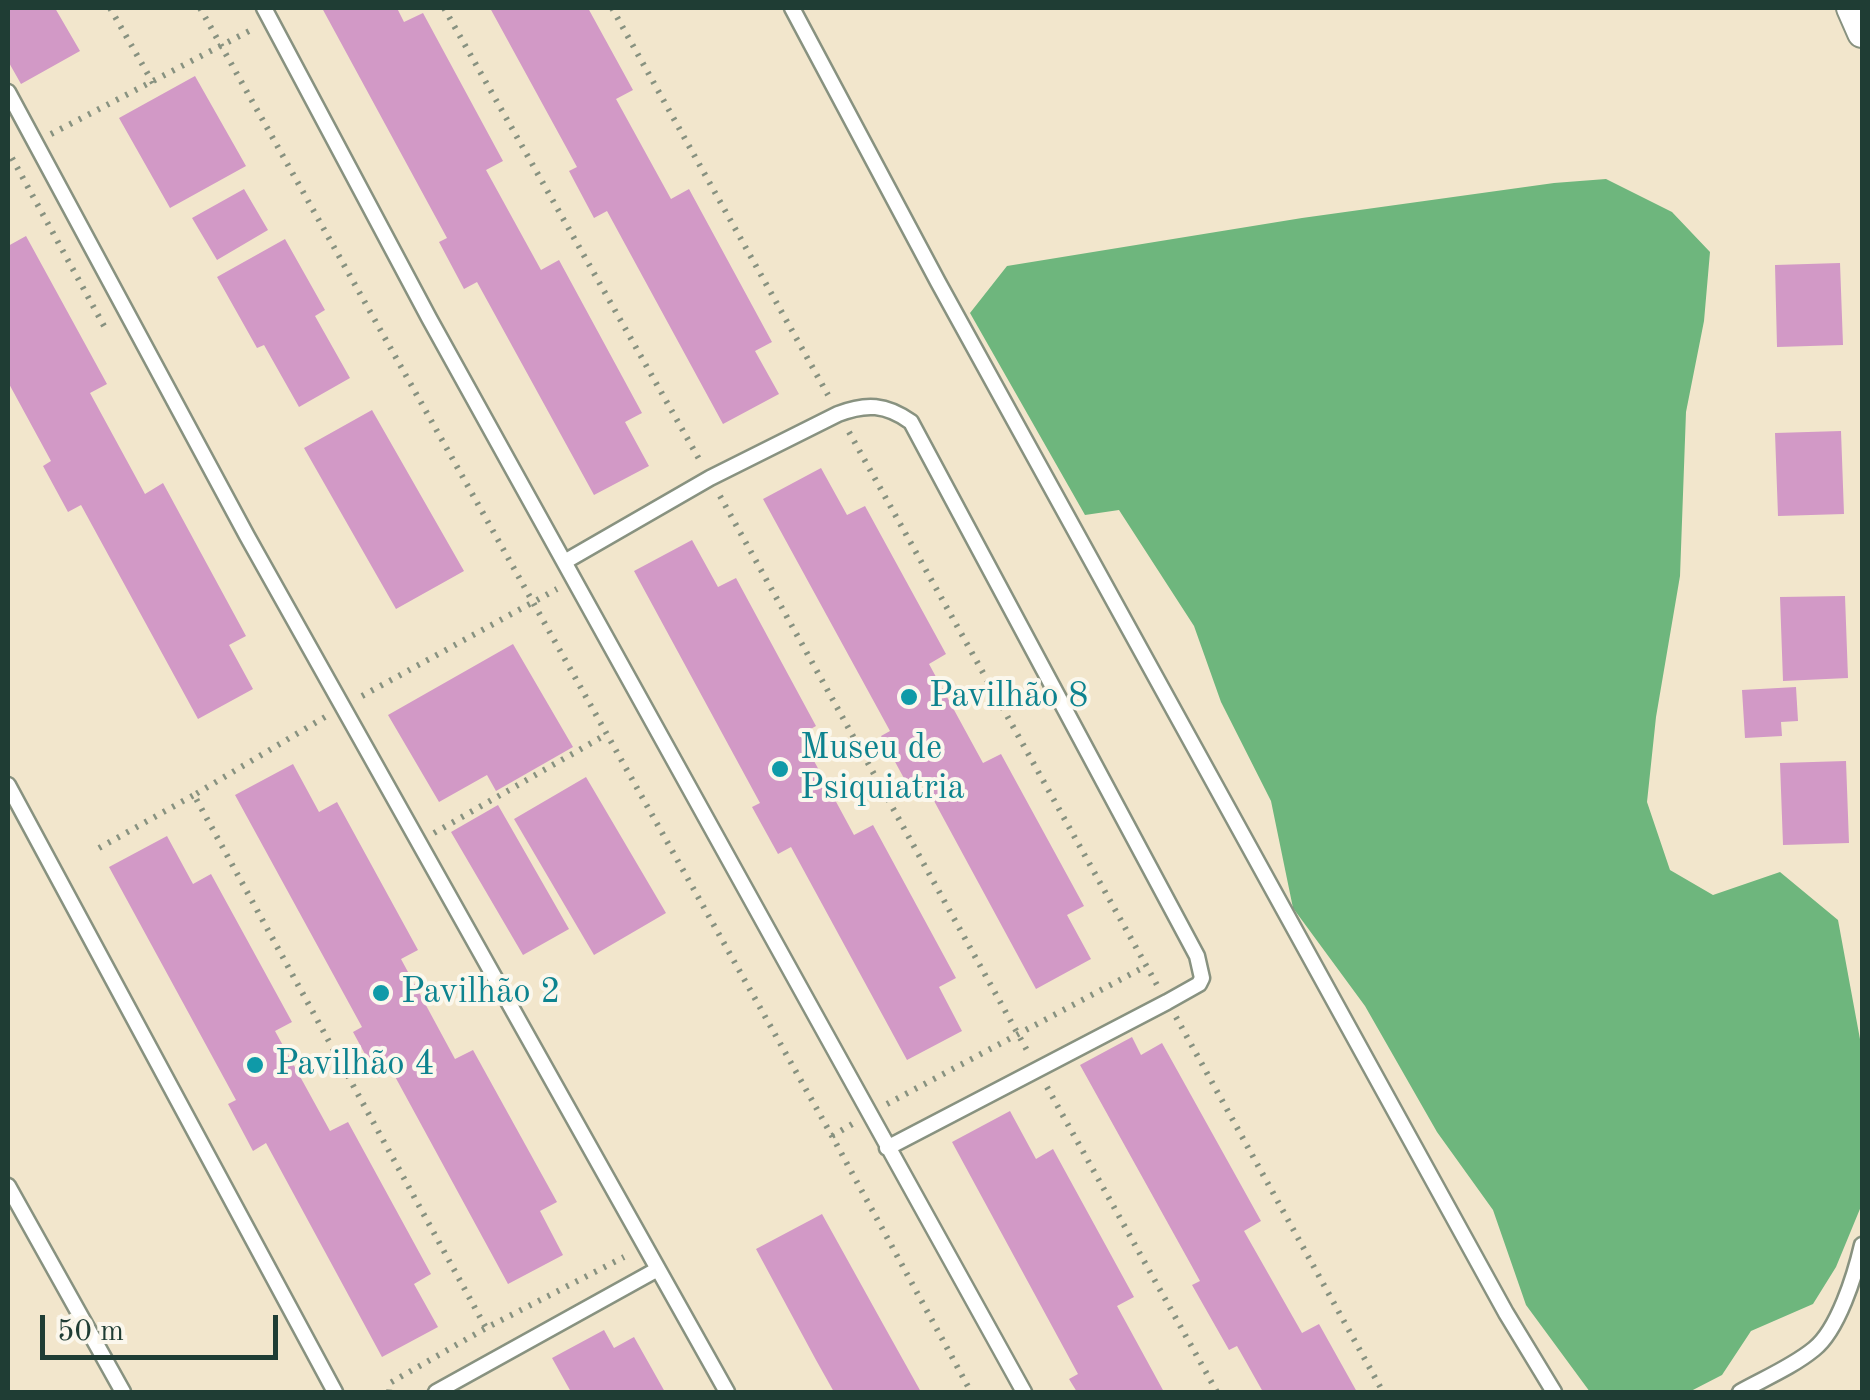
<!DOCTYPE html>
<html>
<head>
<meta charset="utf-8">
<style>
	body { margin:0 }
	#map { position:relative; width:1870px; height:1400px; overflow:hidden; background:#f2e6cc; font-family:"Old Standard TT",serif }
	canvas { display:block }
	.frame { position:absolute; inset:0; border:10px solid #1f3d34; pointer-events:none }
	.scale { position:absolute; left:40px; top:1315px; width:238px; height:45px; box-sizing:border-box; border:5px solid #1f3d34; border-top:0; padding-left:12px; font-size:30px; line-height:35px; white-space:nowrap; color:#1f3d34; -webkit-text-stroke:8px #fbf7ec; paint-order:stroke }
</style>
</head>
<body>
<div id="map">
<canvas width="1870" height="1400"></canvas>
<div class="frame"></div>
<div class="scale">50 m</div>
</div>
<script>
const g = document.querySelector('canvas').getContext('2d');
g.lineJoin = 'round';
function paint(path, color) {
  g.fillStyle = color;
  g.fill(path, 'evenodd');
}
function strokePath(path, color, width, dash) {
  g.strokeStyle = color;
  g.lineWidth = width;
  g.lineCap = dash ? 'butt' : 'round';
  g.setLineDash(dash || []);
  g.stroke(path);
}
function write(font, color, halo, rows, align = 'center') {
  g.font = font + ' "Old Standard TT",serif';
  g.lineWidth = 8;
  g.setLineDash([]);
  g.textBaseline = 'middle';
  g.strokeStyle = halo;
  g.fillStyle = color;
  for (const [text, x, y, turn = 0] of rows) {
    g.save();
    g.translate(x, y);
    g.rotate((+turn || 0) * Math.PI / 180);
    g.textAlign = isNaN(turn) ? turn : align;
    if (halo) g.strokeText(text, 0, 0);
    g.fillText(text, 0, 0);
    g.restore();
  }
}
paint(new Path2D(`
	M1606 179 1672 212 1710 252 1704 321 1686 412 1680 576 1656 717 1647 802 1670 870 1713 895 1780 872 1838 920 1862 1050V1204L1836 1267 1813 1304 1751 1331 1722 1375 1689 1392H1590L1526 1305 1493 1210 1437 1132 1365 1006 1293 908 1271 801 1221 702 1194 626 1119 510 1085 515 970 313 1007 266 1302 218 1554 183Z`), '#6eb67d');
paint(new Path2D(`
	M8 8H55L80 51 21 84 8 61Z
	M322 8H397L404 22 423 13 503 161 486 170 541 270 559 260 642 413 625 422 649 466 594 495 477 282 464 289 439 242 447 238Z
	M490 8H588L633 90 616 99 671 199 689 189 772 342 755 351 779 394 723 424 607 211 594 218 569 171 577 167Z
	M195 76 246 166 170 208 119 118Z
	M244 189 268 230 217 260 192 218Z
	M26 236 107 384 90 393 145 494 163 483 246 636 229 645 253 689 198 719 81 505 68 512 43 466 51 461 8 382V246Z
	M285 239 325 310 315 316 350 378 299 407 264 345 257 348 217 277Z
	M1840 263 1843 345 1777 347 1775 265Z
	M372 410 464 571 396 609 304 448Z
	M1841 431 1844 514 1778 516 1775 433Z
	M821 468 847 515 865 506 946 654 929 664 983 763 1001 754 1084 906 1067 915 1091 959 1036 989 920 775 906 782 881 736 890 731 763 499Z
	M692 540 718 587 736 578 816 726 800 735 854 835 873 825 956 978 939 987 962 1031 907 1060 791 847 778 854 752 807 760 803 634 571Z
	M1845 596 1848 678 1783 681 1780 597Z
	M513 644 573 747 496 791 487 775 439 802 388 715Z
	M1796 687 1798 721 1781 722 1782 736 1745 738 1742 690Z
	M1846 761 1849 843 1783 845 1780 763Z
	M293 764 319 812 337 802 418 950 401 959 455 1059 473 1050 557 1202 540 1211 563 1255 508 1284 392 1071 378 1078 353 1032 362 1027 235 795Z
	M586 777 666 913 594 955 514 819Z
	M498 805 569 929 523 955 451 832Z
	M167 836 193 884 211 874 292 1022 275 1031 330 1131 348 1122 431 1274 414 1284 438 1327 382 1357 266 1143 253 1151 228 1104 236 1100 109 867Z
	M1132 1037 1141 1055 1162 1043 1261 1221 1244 1231 1302 1333 1319 1324 1357 1392H1263L1237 1346 1229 1350 1192 1285 1200 1281 1080 1065Z
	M1010 1111 1036 1159 1053 1149 1134 1297 1117 1306 1164 1392H1077L1069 1379 1078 1374 952 1142Z
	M822 1214 883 1324 921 1392H834L816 1360 756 1249Z
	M604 1330 614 1348 634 1337 665 1392H571L552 1358Z`), '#d299c6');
const service = new Path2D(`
	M264 8 429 318 1024 1392
	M792 8 938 282 1506 1313 1554 1392
	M8 92 247 536 727 1392
	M566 561 710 478 838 414C866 403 886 404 911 422L1197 956 1202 978 1199 984 1167 1002 887 1148
	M8 785 335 1392
	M8 1186 123 1392
	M436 1392 658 1269
	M1740 1392C1763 1379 1792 1367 1814 1349 1838 1330 1855 1275 1862 1245`);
const minor = new Path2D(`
	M1851 8 1862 33`);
strokePath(service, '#889280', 19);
strokePath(minor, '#889280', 32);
strokePath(new Path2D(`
	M110 8 153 83
	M200 8 832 1136 971 1392
	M444 8 699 459
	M612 8 828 395
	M51 134 253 29
	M12 158 104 326
	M849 432 1157 985
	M720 496 1029 1054
	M362 696 557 589
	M325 717 194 795 486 1328
	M434 833 607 734
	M99 848 194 795
	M1176 1017 1383 1392
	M1047 1087 1217 1392
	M887 1104 1146 966
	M832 1136 854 1123
	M389 1392 390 1383 402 1376 486 1328 624 1257`), '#889280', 6, [2.5, 8]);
strokePath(service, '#fff', 14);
strokePath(minor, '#fff', 28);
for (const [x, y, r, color] of [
	[909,697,10,"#0f9aa8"],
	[780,769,10,"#0f9aa8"],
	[381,993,10,"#0f9aa8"],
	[255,1065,10,"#0f9aa8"]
]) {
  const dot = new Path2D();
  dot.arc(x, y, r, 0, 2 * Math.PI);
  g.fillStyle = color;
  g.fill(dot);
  strokePath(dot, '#fbf7ec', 4);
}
write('35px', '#0d838f', '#fbf7ec', [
	["Pavilhão 8",929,697],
	["Museu de",800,749],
	["Psiquiatria",800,789],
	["Pavilhão 2",401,993],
	["Pavilhão 4",275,1065]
], 'left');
</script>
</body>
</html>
